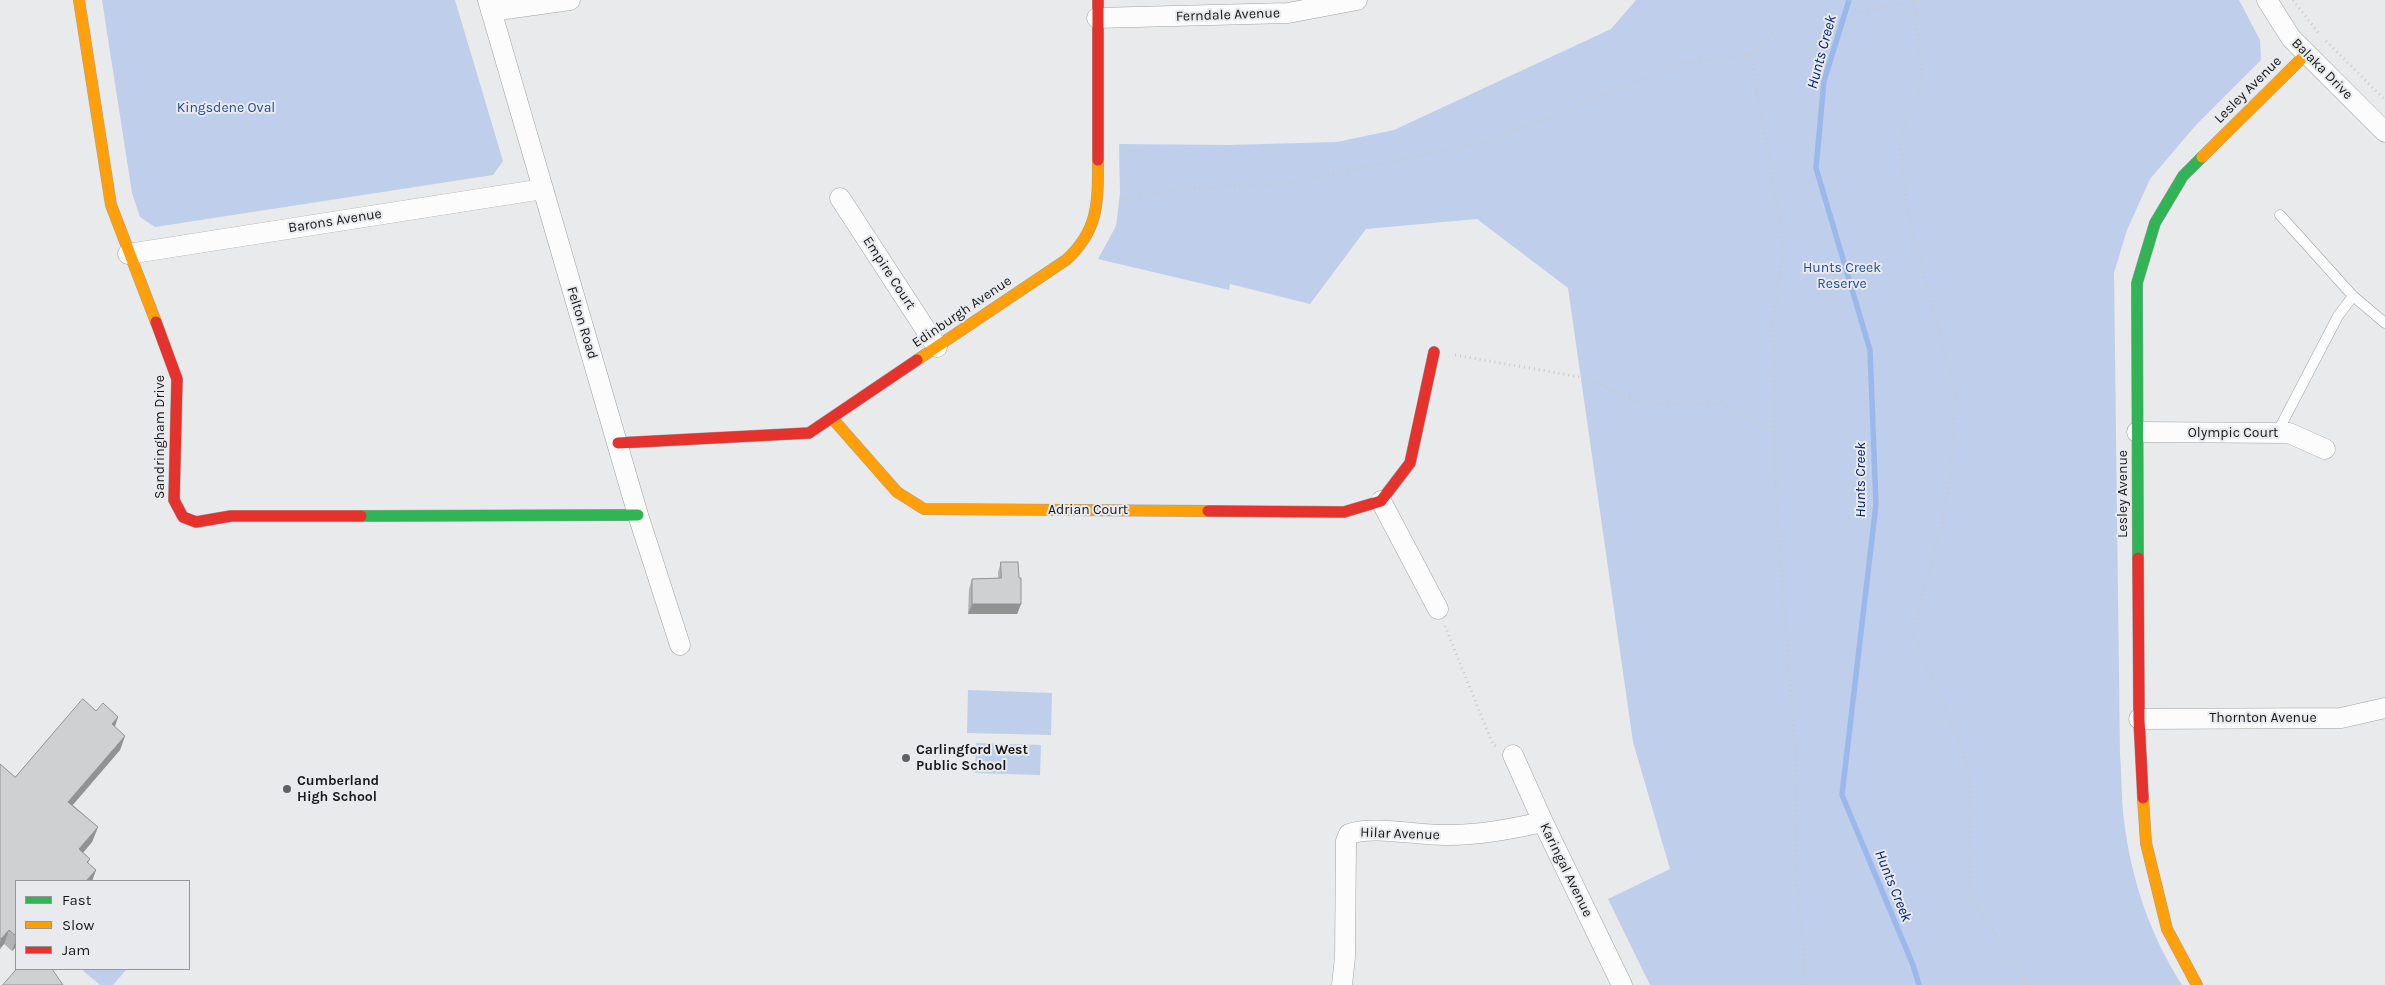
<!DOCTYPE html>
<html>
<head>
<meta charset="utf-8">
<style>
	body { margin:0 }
	#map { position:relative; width:2385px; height:985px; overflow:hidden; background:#e9eaec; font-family:Karla,sans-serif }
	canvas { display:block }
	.legend { position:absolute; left:15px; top:880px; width:175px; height:90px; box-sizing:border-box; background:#e8eaed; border:1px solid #949698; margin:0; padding:6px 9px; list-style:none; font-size:15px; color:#161718 }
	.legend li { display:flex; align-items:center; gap:10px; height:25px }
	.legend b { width:25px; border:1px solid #949698 }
</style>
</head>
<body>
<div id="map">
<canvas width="2385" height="985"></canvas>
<ul class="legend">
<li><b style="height:6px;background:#30b455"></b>Fast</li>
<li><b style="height:6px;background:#ff9f0a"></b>Slow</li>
<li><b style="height:6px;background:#e5322d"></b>Jam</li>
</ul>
</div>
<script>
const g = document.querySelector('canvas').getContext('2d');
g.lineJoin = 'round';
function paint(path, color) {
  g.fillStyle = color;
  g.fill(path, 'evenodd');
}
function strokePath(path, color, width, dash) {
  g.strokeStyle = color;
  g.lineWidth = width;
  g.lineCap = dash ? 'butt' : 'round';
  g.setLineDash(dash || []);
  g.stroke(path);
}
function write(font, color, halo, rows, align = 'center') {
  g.font = font + ' Karla,sans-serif';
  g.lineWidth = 4;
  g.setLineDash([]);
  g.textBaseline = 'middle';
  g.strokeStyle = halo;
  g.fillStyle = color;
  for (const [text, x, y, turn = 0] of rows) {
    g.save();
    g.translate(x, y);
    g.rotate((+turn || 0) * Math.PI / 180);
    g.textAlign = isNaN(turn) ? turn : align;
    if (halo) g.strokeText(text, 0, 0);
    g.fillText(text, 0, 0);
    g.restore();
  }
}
paint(new Path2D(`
	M102 0H455L503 161 493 175 155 227 140 217 132 193Z
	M1636 0H2239L2260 40 2261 60 2196 125 2150 179 2127 230 2114 273 2120 755C2122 776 2121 799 2124 820 2131 879 2150 935 2182 985H1650L1608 899 1670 869 1633 742 1568 288 1477 219 1366 229 1310 304 1230 284 1229 290 1098 259 1116 226 1120 194 1119 144 1228 145 1337 142 1394 130 1611 29Z
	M968 690 1052 693 1051 735 967 733Z
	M976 743 1041 745 1040 775 975 773Z
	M81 969H127L113 985H100Z`), '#bfceeb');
strokePath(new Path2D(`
	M1849 0 1824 81 1816 168 1870 350 1876 504 1842 795 1913 965 1919 985`), '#9bb8eb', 5.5);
const lane = new Path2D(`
	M2280 215 2353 296
	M2277 433 2338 316 2353 296 2385 323`);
const street = new Path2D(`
	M488 0 638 515 680 645
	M2267 0 2291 38 2385 132
	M491 11 570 0
	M1097 18 1288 13 1357 0
	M840 198 937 347
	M128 254 543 189
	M2137 432 2289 433 2325 449
	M1381 501 1438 609
	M2139 719 2341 718 2385 708
	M1513 755 1543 822 1622 985
	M1342 985 1345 957 1346 841 1349 834C1373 825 1421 836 1448 835 1480 835 1511 829 1543 822`);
const fast = new Path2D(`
	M361 516 638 515
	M2138 558 2137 283 2155 223 2183 176 2202 157`);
const slow = new Path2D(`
	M79 0 111 205 156 322
	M2202 157 2306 54
	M917 360 1066 260C1099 230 1098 202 1098 160
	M832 418 897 492 924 509 1208 511
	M2143 798 2146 843 2167 929 2197 985`);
const jam = new Path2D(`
	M1098 0V160
	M156 322 177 379 174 500 183 517 196 522 231 516H361
	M618 443 809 433 917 360
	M1208 511 1344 512 1381 501 1410 463 1434 352
	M2138 558 2139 719 2143 798`);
strokePath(lane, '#a1a2a3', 11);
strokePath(street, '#a1a2a3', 21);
strokePath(fast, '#a1a2a3', 12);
strokePath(slow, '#a1a2a3', 12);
strokePath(jam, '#a1a2a3', 12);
strokePath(new Path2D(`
	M1803 0 1751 55 1784 248 1773 318 1776 498 1797 772 1795 873 1803 937 1804 985
	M1849 0 1855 5 1858 12 1914 2
	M1916 0 1914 2 1923 80 1900 138 1906 205 1955 393 1951 476 1939 537 1912 631 1965 756 1970 785V894L2024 981 2030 985
	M2293 0 2320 35
	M2326 41 2385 100
	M1120 199 1193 188 1280 184 1490 141 1681 63 1751 55
	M1455 355 1586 378 1641 403 1723 404 1775 434
	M1445 626 1493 745 1498 747`), '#c9cacb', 3, [1, 4]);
strokePath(lane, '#fcfcfc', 10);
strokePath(street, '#fcfcfc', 20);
strokePath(fast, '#30b455', 11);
strokePath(slow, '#ff9f0a', 11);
strokePath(jam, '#e5322d', 11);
paint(new Path2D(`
	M1001 562 1019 578 1021 604 1017 614H968L969 589 972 579 998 578V572Z
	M96 711 118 717 115 727 125 736 120 750 73 805 98 827 92 842 83 853 90 859 88 863 96 870 92 881H16V947L12 951 4 944 0 949V764L15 777Z`), '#b2b3b4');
paint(new Path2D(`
	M972 604H1021L1017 614H968Z
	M118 717 113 731 112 724Z
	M125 736 120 750 63 816 68 802Z
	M98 827 92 842 74 863 79 849Z
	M96 870 92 881H86Z
	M9 930 4 944 0 949V942L1 939Z
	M16 940V947L12 951Z`), '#919292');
const building = new Path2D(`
	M1001 562H1018L1019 578H1021V604H972V579L1001 578Z
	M83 699 96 711 103 703 118 717 112 724 125 736 68 802 98 827 79 849 90 859 87 862 96 870 86 881H16V936L9 930 1 939 0 938V764L15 777Z
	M17 969H52L63 985H3Z`);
paint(building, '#cfd0d1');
strokePath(building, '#919292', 1);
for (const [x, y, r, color] of [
	[906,758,5,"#606162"],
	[287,789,5,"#606162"]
]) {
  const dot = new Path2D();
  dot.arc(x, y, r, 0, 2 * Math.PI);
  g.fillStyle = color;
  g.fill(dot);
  strokePath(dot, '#e8eaed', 2);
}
write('14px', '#161718', '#e8eaed', [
	["Ferndale Avenue",1228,15,-2],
	["Balaka Drive",2322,69,45],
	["Lesley Avenue",2248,90,-45],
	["Barons Avenue",335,221,-9],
	["Empire Court",889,273,57],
	["Edinburgh Avenue",962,312,-34],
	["Felton Road",582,323,73],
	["Olympic Court",2233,433],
	["Sandringham Drive",160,437,-90],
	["Lesley Avenue",2123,494,-90],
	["Adrian Court",1088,510],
	["Thornton Avenue",2263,718],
	["Hilar Avenue",1400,834,2],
	["Karingal Avenue",1566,870,64]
]);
write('14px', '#204c9f', '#e8eaed', [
	["Kingsdene Oval",226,108],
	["Hunts Creek",1842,268],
	["Reserve",1842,284]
]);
write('bold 14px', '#161718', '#e8eaed', [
	["Carlingford West",916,750],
	["Public School",916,766],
	["Cumberland",297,781],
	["High School",297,797]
], 'left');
write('italic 15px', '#002273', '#e8eaed', [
	["Hunts Creek",1822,52,-75],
	["Hunts Creek",1861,480,-90],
	["Hunts Creek",1893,886,68]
]);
</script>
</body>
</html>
